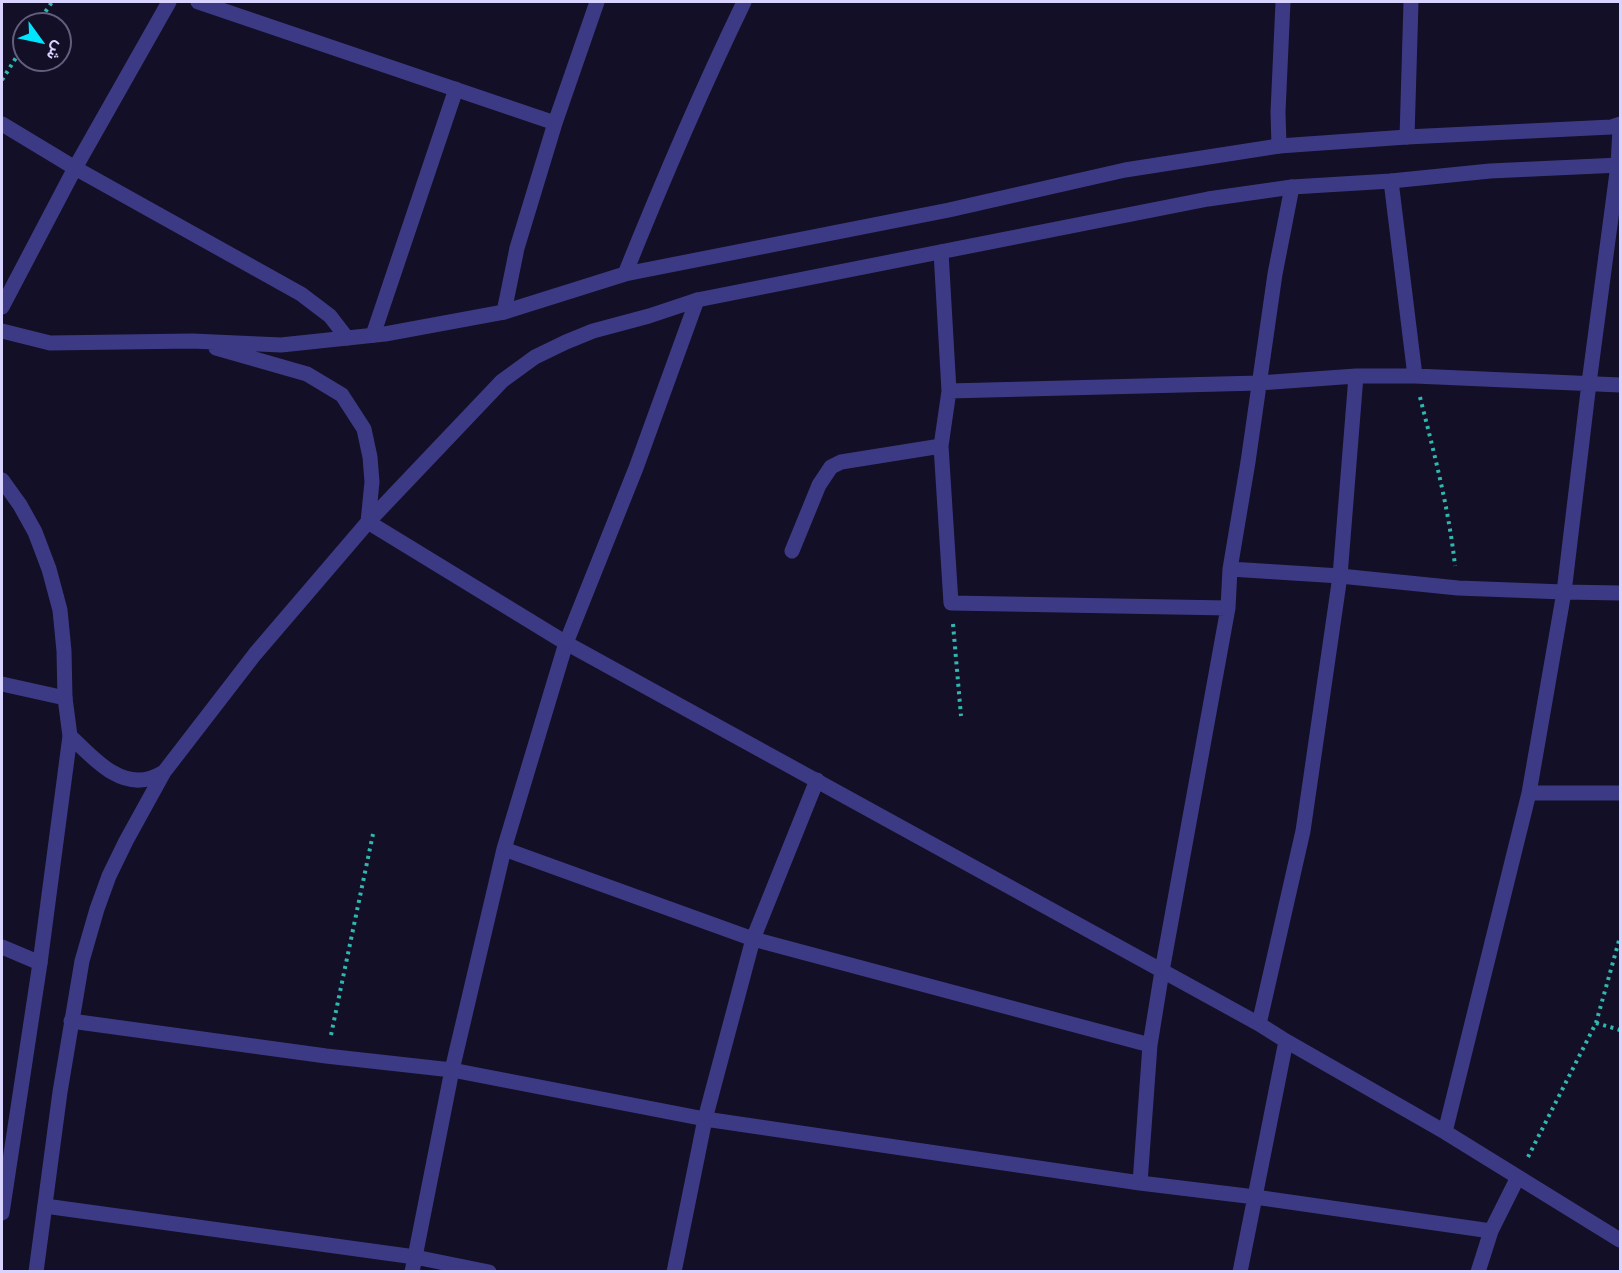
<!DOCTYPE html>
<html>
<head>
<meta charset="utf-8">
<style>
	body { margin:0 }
	#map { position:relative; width:1622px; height:1273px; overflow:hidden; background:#130f26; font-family:Montserrat,Vazirmatn,sans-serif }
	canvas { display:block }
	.frame { position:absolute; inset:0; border:3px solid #d9d4ff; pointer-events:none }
	.north { position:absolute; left:12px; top:12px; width:60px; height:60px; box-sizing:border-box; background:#130f26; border:2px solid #625e7d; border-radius:50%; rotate:123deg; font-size:16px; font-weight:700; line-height:24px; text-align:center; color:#d9d4ff }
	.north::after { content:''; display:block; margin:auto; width:21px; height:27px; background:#00e5ff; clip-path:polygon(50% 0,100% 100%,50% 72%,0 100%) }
</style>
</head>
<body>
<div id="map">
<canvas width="1622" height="1273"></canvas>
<div class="frame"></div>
<div class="north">ش</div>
</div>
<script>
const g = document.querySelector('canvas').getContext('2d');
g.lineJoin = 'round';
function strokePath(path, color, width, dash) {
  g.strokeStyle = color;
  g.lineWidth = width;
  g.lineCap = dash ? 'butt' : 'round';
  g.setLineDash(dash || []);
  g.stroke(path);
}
strokePath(new Path2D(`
	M37 24 52 2
	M2 80 24 45
	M1420 397C1434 453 1449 509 1455 566
	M953 624 961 716
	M1596 1023 1620 1030
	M331 1035 373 834
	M1528 1157 1596 1023 1620 937`), '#2fb8b0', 4, [3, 4.5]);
strokePath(new Path2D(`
	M198 2 555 123
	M2 124 75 168 301 294 330 316 347 338
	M1407 137 1411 2
	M1279 146 1278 112 1283 2
	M1391 181 1415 376
	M941 252 949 391 941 446 951 603 1228 608
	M2 307 75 168 169 2
	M504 312 517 248 555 123 597 2
	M373 335 456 89
	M949 391 1259 383 1356 376H1415L1620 385
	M368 522 566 643 1259 1024 1286 1041 1445 1132 1620 1240
	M792 551 819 485 831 467 841 462 941 446
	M1230 569 1340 576 1458 588 1564 592 1620 593
	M2 684 65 698
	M1529 793H1620
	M504 849 753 939 1150 1045
	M2 947 40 963
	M71 1021 326 1056 452 1070 705 1119 1140 1183 1255 1197 1491 1231
	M1259 1024 1303 831 1340 576 1356 376
	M1445 1132 1529 793 1564 592 1589 383 1618 165 1620 129
	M1140 1183 1150 1045 1162 971 1228 608 1230 569 1248 462 1275 274 1292 187
	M45 1206 415 1257 489 1272
	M412 1272 452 1070 504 849 566 643 636 468 697 300
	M674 1272 705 1119 753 939 817 780
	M1240 1272 1286 1041
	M1478 1272 1491 1231 1518 1177`), '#3d3a85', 15);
strokePath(new Path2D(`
	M625 274C662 182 701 91 744 2
	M2 331 50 343 192 341 281 345 385 334 504 312 625 274 949 210 1125 170 1279 146 1407 137 1611 127 1620 124
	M216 348 307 374 342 395 364 429 370 457 372 482 368 522
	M2 480 20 505 35 532 49 569 60 610 64 651 65 698 70 736 40 963 2 1213
	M70 736C91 755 118 789 151 778 155 777 160 774 164 772
	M36 1272 60 1092 82 961 97 909 109 876 126 841 164 772 255 654 368 522 502 381 535 357 566 342 593 331 649 316 697 300 1208 199 1292 187 1391 181 1490 171 1620 165`), '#3d3a85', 15);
</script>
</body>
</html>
